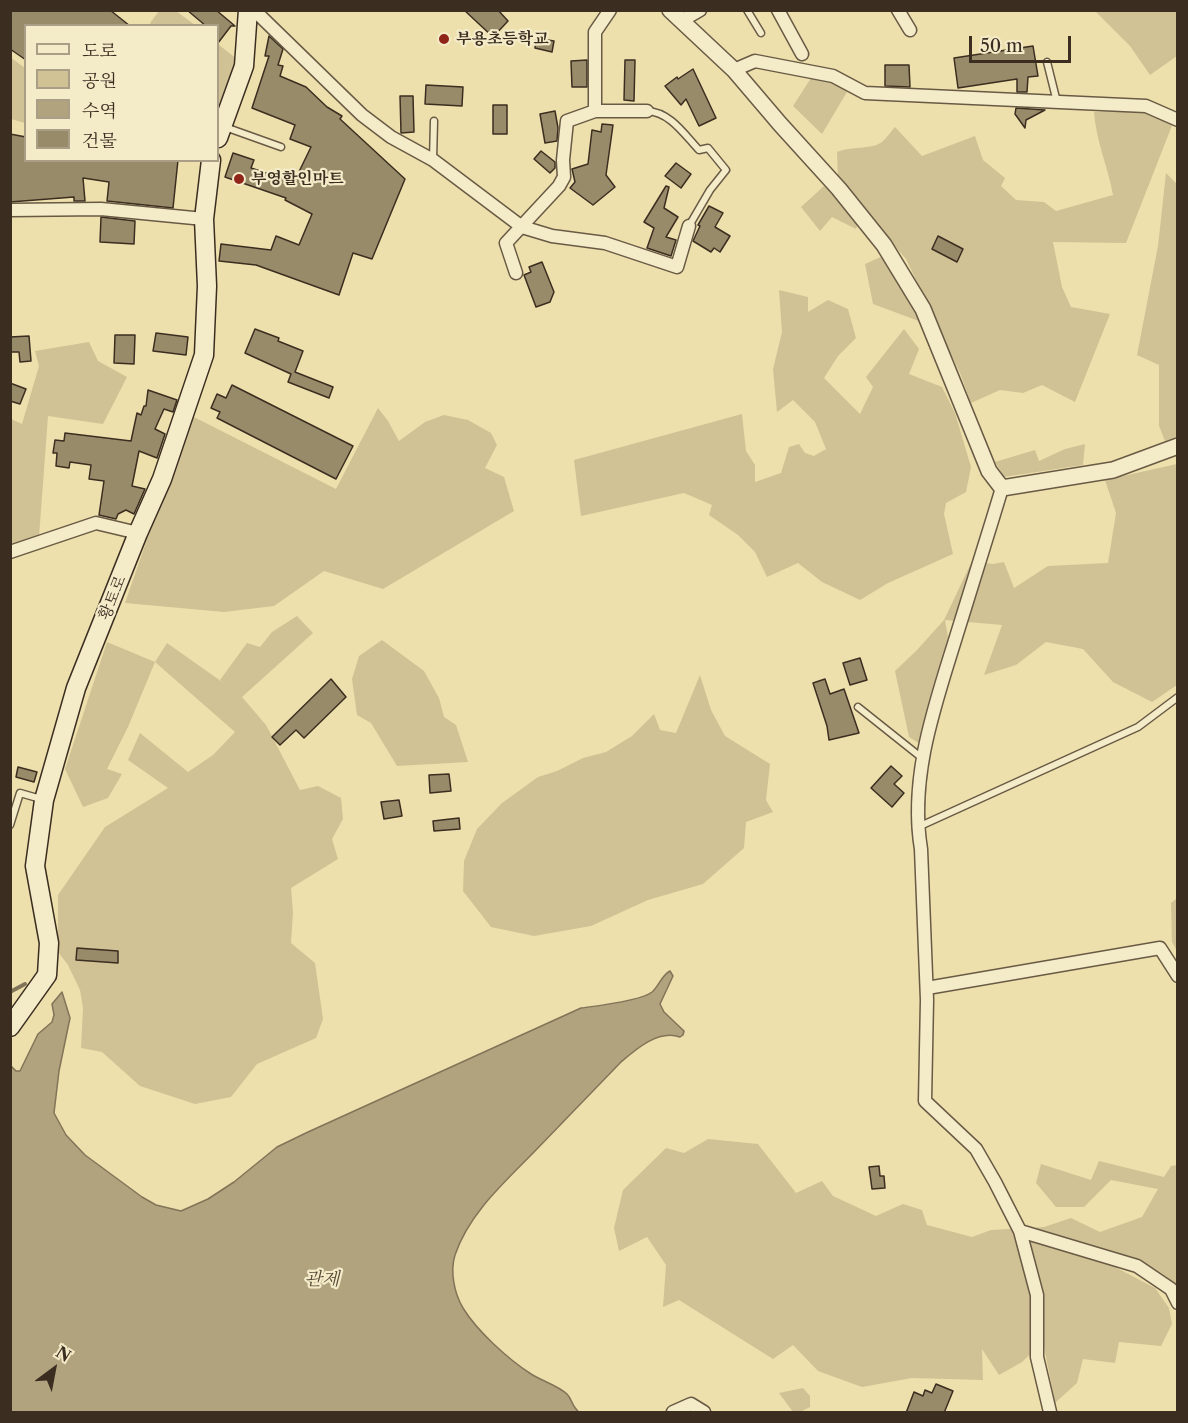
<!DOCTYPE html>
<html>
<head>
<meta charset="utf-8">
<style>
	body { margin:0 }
	#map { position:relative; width:1188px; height:1423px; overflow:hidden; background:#eee0ac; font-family:"Libre Caslon Text","Noto Serif KR",serif }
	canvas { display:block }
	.frame { position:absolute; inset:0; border:12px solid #3b2e21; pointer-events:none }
	.legend { position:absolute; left:24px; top:24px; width:195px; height:138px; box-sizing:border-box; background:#f4ebc9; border:2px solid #aa9f86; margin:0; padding:8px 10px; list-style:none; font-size:18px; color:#3b2e21 }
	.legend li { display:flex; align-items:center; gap:12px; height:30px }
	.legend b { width:30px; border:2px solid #aa9f86 }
	.north { position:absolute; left:24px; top:1339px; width:60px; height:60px; -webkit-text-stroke:4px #f4ebc9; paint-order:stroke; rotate:32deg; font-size:16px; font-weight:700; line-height:24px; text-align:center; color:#3b2e21 }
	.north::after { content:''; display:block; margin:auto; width:21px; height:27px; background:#3b2e21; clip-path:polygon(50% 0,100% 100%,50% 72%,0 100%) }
	.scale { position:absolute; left:969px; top:36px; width:102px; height:27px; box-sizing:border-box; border:3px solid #3b2e21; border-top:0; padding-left:8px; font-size:18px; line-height:21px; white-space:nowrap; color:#3b2e21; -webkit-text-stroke:4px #f4ebc9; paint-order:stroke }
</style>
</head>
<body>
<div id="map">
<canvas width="1188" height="1423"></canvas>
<div class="frame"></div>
<ul class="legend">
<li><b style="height:8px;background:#f4ebc9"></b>도로</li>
<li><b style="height:16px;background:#d0c294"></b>공원</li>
<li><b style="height:16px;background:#b1a37d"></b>수역</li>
<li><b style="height:16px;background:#988b69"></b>건물</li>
</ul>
<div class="north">N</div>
<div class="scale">50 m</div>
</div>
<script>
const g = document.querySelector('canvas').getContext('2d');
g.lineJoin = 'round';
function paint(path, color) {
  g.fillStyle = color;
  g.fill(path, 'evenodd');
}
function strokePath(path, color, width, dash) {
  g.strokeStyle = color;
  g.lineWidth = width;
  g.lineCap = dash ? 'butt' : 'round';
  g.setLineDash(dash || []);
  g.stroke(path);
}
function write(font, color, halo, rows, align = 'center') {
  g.font = font + ' "Libre Caslon Text","Noto Serif KR",serif';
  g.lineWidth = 4.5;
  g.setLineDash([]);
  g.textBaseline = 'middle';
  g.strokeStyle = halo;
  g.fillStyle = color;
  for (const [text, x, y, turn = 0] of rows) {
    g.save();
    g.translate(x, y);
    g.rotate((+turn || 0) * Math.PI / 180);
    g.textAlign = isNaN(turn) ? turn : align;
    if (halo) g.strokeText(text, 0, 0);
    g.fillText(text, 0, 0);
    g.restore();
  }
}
paint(new Path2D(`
	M159 11H176L195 25H151L150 23Z
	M1095 11H1177V56L1150 75 1130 46Z
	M218 44 238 60 218 106Z
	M10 57 25 68V123L11 119Z
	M811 78 828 79 847 92 822 134 793 106Z
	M1138 110 1173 123 1126 243 1053 242 1062 287 1071 307 1110 314 1075 402 1042 385 1023 393 1000 390 971 403 960 373 906 259 838 180 837 152C851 146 871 150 882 142 887 138 891 131 895 127L922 156 975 136 983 160 1005 178 1001 186 1016 200 1044 202 1056 211 1113 195C1108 167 1096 141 1094 112Z
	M1166 173 1178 185V436L1165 441 1159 426V365L1137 355 1158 246Z
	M824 186 859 221 856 229 832 217 820 231 801 207Z
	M883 256 924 323 873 304 865 264Z
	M779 290 808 297V312L828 300 848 309 856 338 838 356 824 378 860 414 873 387 866 377 904 329 919 349 909 374 942 387 955 413 971 467 966 492 946 503 944 514 953 554 888 583 860 600 822 582 798 563 767 577 755 552 738 535 709 515 712 505 684 493 581 516 574 460 742 414 746 451 755 465V482L781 473 789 447 799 444 805 453 814 456 826 449 815 422 793 400 777 412 773 369 782 332Z
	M89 342 98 361 127 377 103 424 48 416 39 537 11 546V419L22 424 39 366 35 351Z
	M378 408 388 421 399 441 425 422 444 415 468 420 491 433 497 445 485 468 504 477 514 511 383 589 324 571 274 606 224 612 125 603 190 415 336 489Z
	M1085 444 1083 465 1004 477 995 462 1035 450 1039 461 1065 449Z
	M1177 464V685L1152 702 1113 682 1083 649 1046 642 1016 665 984 675 1002 625 945 620 948 637 920 744 909 737 895 671 917 650 944 620 972 561 993 564 1004 562 1014 588 1048 566 1108 563 1116 513 1105 480Z
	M297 616 313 633 242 697 266 725 300 790 318 786 341 798 343 819 332 839 338 859 291 888 293 912 291 943 315 963 323 1019 316 1038 257 1064 231 1097 195 1104 140 1086 102 1052 81 1048 83 1008 80 990 68 965 58 952V895L105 827 168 788 128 760 140 733 188 772 213 755 235 732 155 662 128 727 107 769 122 774 108 798 83 807 65 769 107 642 155 662 167 643 225 684 220 680 247 643 260 647 272 632Z
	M382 640 424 671 439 698 444 717 456 725 468 762 397 766 371 723 357 715 352 679 359 656Z
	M700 675 711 710 725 736 770 764 766 800 773 812 746 822 744 848 703 884 648 900 591 926 534 936 491 927 463 891 464 861 477 829 502 803 538 777 557 771 583 758 606 752 632 736 654 714 660 730 676 733Z
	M1177 898V951L1172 942 1171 903Z
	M708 1139 758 1144 796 1193 822 1181 833 1196 876 1216 903 1204 922 1210 927 1225 972 1237 991 1230 1044 1227 1071 1218 1100 1232 1142 1217 1158 1189 1111 1180 1084 1207H1056L1036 1183 1041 1164 1091 1180 1099 1161 1164 1177 1171 1166 1177 1165V1288C1166 1269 1128 1258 1106 1253L1115 1267 1155 1288 1169 1308 1172 1324 1161 1346 1119 1342 1115 1363 1083 1359 1077 1383 1055 1403 1043 1342 1022 1362 999 1375 982 1349 983 1380 912 1378 862 1387 818 1371 793 1345 773 1359 679 1300 663 1307 666 1265 647 1237 619 1251 614 1228 623 1190 666 1148 684 1153Z
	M803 1388 810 1396V1407L800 1412H793L779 1393Z`), '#d0c294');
const water = new Path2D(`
	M670 971 673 976 660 1004 664 1012 684 1031 683 1035 680 1037C659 1029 636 1049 621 1062 592 1092 564 1121 535 1151 506 1181 469 1213 455 1255 450 1271 454 1293 463 1308 477 1331 508 1359 531 1374 542 1381 557 1385 567 1394 572 1399 572 1407 579 1412H11V1066L16 1071H20L38 1034 52 1022 54 1015 52 1004 62 992 70 1018 59 1071 54 1113 66 1135 85 1155 142 1197 156 1205 181 1211 208 1199 234 1182 277 1147 308 1132 581 1008C596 1006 641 1001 652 992 659 986 661 976 670 971Z`);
paint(water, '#b1a37d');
strokePath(water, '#827458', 1.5);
strokePath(new Path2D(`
	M10 992 25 984`), '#827458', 4);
const building = new Path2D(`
	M10 10H110L130 26H26V60L10 49Z
	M187 10H216L235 26H231L218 43V26H206Z
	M464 10H498L508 21 493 37Z
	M269 36 283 49 278 65 283 66 280 76 306 87 327 107 342 116 340 119 405 179 372 259 353 253 339 295 256 265 219 261 221 244 271 250 276 236 299 245 312 214 285 200 286 198 225 177 233 153 254 160 251 168 294 182 311 147 290 139 295 125 252 108 269 56H265Z
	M536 38 554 41 552 52 535 48Z
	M1033 46 1038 76 1028 77 1027 92H1017V79L958 88 954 58Z
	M587 60V87H572L571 61Z
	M625 60H635L634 101 624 100Z
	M885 65H909L910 87 885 86Z
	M693 69 716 118 699 126 686 99 681 105 665 86 677 77 678 79Z
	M426 85 463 87 462 106 425 104Z
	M400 96H413L414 132 401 133Z
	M493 105H507V134H493Z
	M1016 108 1045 110 1026 120 1025 128 1015 114Z
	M555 111 558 128 557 141 545 143 540 114Z
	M602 124 613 125 606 175 615 187 593 205 570 188 575 182 572 169 588 164 592 130 601 132Z
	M10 134 26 137V160H178L173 208 107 201 109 182 83 178 85 201H74V197L10 202Z
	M541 151 555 162V168L550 173 534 159Z
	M676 163 691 174 681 188 665 176Z
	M666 186 669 187 664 208 678 217 666 237 676 240 671 256 647 248 654 228 644 222Z
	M709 206 723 213 715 227 730 236 720 252 714 248 711 252 693 241 700 226 698 225Z
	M101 217 135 221 134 244 100 242Z
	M938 236 963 249 957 262 932 249Z
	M542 262 554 292 550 302 536 307 524 275 531 272 529 267Z
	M255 329 279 338 278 341 303 351 295 372 333 387 329 398 288 382 291 374 245 353Z
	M156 333 188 337 186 355 153 351Z
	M115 335H135L134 364 114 363Z
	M29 336 31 361 20 362 19 352H10V337Z
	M10 383 26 389 20 404 10 401Z
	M232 385 353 446 336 479 217 418 220 412 211 408 217 394 226 398Z
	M148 390 177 400 173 412 164 409 155 429 165 434 157 458 139 451 132 486 145 489 134 514 126 510 118 514 116 519 99 515 104 481 89 479 91 465 70 462 69 468 56 466 57 453H53L55 440 64 441 65 433 131 441 137 413 141 415 144 406H146Z
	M860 658 867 680 850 685 843 663Z
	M331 679 346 697 304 738 296 730 280 745 272 737Z
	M825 679 830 694 844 689 859 733 829 740 827 726 813 683Z
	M891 766 902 776 894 784 904 793 892 807 871 788Z
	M18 767 37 772 34 782 16 777Z
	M449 774 451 791 430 793 429 775Z
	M399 800 402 816 384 819 381 802Z
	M459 818 460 829 434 831 433 821Z
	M77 948 118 951V963L76 960Z
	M879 1166 880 1176H884L885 1188 872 1189 869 1167Z
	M936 1384 953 1391 944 1413H906L914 1392 923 1396 925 1390 932 1393Z`);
paint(building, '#988b69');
strokePath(building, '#3b2e21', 1.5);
const service = new Path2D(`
	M747 10 761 33
	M1047 62 1057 102
	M647 111C670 112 684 134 699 150L708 148 726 170 710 190 689 226
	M225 127 281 147
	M433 160 434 121
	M858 707 922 758
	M10 825 20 793 41 799
	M918 827 1138 727 1178 697`);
const minor = new Path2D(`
	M254 10 362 115 391 137 433 160 522 227 552 236 605 243 677 267 689 226
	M778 10 802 54
	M898 10 910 30
	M681 21 700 10
	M734 70 755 61 833 76 865 93 1146 106 1178 120
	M595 111H647
	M10 210 101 209 204 219
	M516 273 506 243 559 186 564 177 563 160 567 121 595 111V32L610 10
	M1002 488C987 538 971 588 956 637 935 705 909 777 921 849L927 1000 925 1101 976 1149 995 1182 1020 1231 1137 1266 1171 1289 1178 1303
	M10 552 96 523 138 533
	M927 988 1160 948 1178 976
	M1020 1231 1037 1295V1357L1050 1412
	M673 1412 691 1404 704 1412`);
const tertiary = new Path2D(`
	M670 10 734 70 780 124 839 189 884 245 923 309 989 471 1002 488 1113 470 1178 446`);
const secondary = new Path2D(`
	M218 138 244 66 248 10
	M10 1027 47 975 49 943 35 866 44 800 76 688 138 533 162 479 204 355 207 286 204 219 211 160`);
strokePath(service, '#685a44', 9);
strokePath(minor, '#685a44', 15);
strokePath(tertiary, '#685a44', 18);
strokePath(secondary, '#3b2e21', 21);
strokePath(service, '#f4ebc9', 6);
strokePath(minor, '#f4ebc9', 12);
strokePath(tertiary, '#f4ebc9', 15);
strokePath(secondary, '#f4ebc9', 18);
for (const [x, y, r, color] of [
	[444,39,6,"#8f2418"],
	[239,179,6,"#8f2418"]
]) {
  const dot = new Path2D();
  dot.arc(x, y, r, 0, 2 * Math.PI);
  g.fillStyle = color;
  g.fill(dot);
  strokePath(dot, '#f4ebc9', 2);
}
write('bold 16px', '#3b2e21', '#f4ebc9', [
	["부용초등학교",456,39],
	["부영할인마트",251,179]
], 'left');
write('16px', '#3b2e21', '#f4ebc9', [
	["황토로",113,598,-68]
]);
write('italic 18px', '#584b38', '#f4ebc9', [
	["관제",322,1280]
]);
</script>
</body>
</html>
